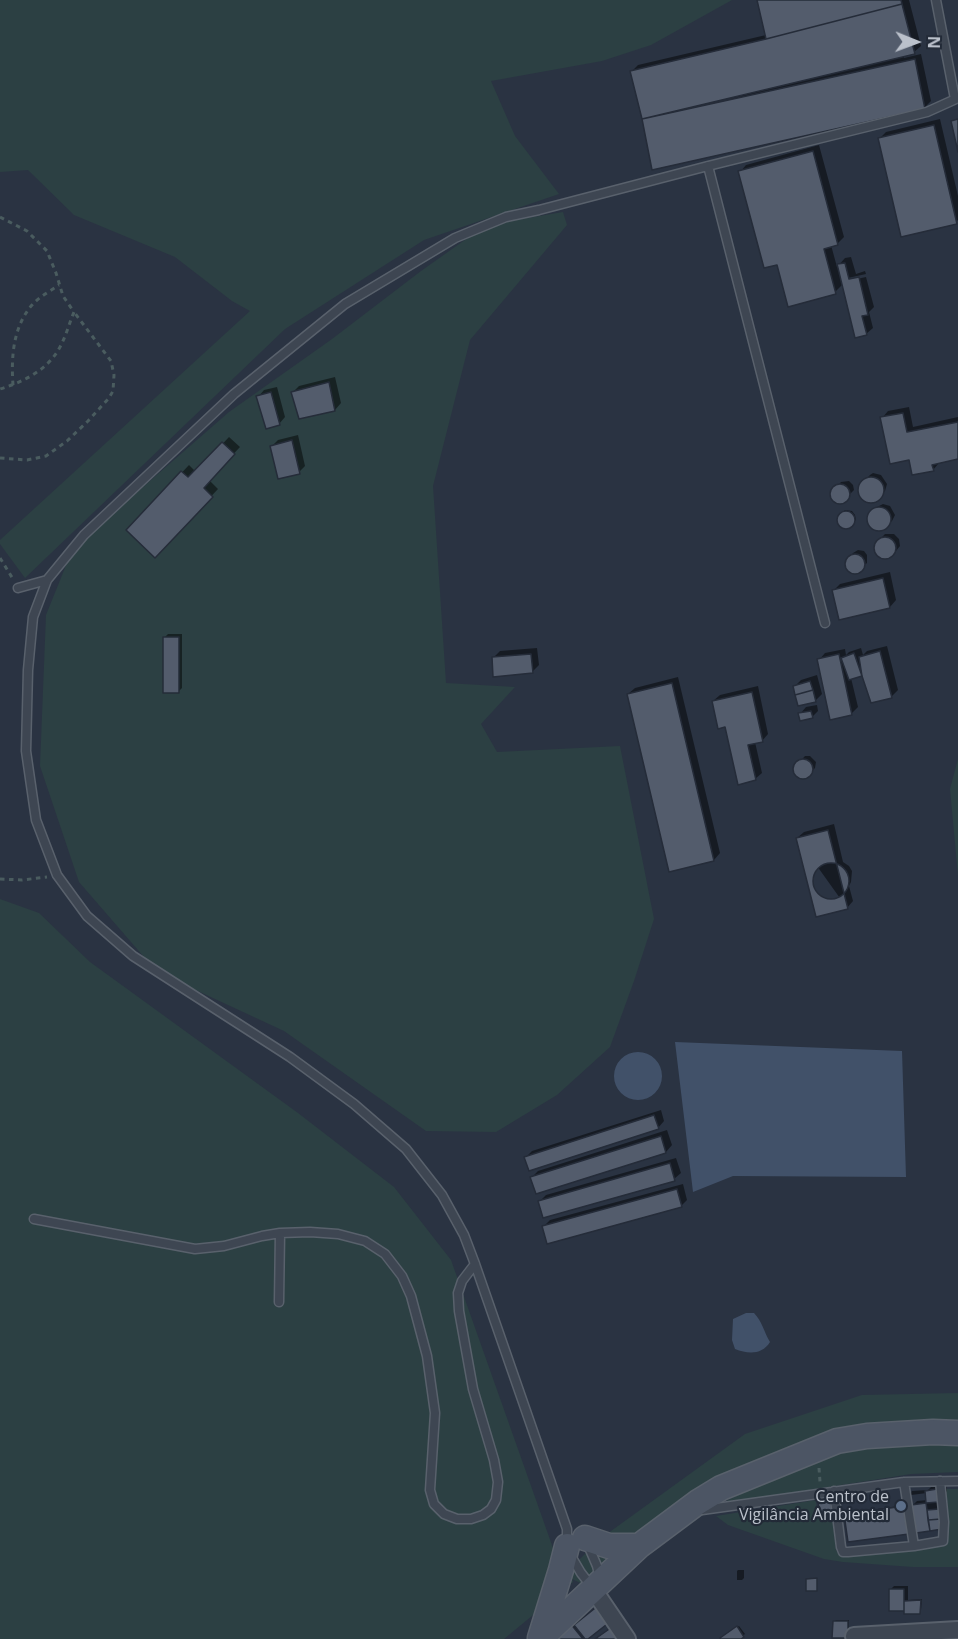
<!DOCTYPE html>
<html>
<head>
<meta charset="utf-8">
<style>
	body { margin:0 }
	#map { position:relative; width:958px; height:1639px; overflow:hidden; background:#2a3342; font-family:"Open Sans",sans-serif }
	canvas { display:block }
	.north { position:absolute; left:886px; top:12px; width:60px; height:60px; -webkit-text-stroke:4px #222a37; paint-order:stroke; rotate:91deg; font-size:16px; font-weight:700; line-height:24px; text-align:center; color:#bbc1cb }
	.north::after { content:''; display:block; margin:auto; width:21px; height:27px; background:#bbc1cb; clip-path:polygon(50% 0,100% 100%,50% 72%,0 100%) }
</style>
</head>
<body>
<div id="map">
<canvas width="958" height="1639"></canvas>
<div class="north">N</div>
</div>
<script>
const g = document.querySelector('canvas').getContext('2d');
g.lineJoin = 'round';
function paint(path, color) {
  g.fillStyle = color;
  g.fill(path, 'evenodd');
}
function strokePath(path, color, width, dash) {
  g.strokeStyle = color;
  g.lineWidth = width;
  g.lineCap = dash ? 'butt' : 'round';
  g.setLineDash(dash || []);
  g.stroke(path);
}
function write(font, color, halo, rows, align = 'center') {
  g.font = font + ' "Open Sans",sans-serif';
  g.lineWidth = 4.5;
  g.setLineDash([]);
  g.textBaseline = 'middle';
  g.strokeStyle = halo;
  g.fillStyle = color;
  for (const [text, x, y, turn = 0] of rows) {
    g.save();
    g.translate(x, y);
    g.rotate((+turn || 0) * Math.PI / 180);
    g.textAlign = isNaN(turn) ? turn : align;
    if (halo) g.strokeText(text, 0, 0);
    g.fillText(text, 0, 0);
    g.restore();
  }
}
paint(new Path2D(`
	M0 0H732L651 45 602 61 491 81 515 136 559 194 424 240 285 329 25 578 0 544V540L250 311 232 301 175 257 74 215 28 170 0 172Z
	M563 212 567 225 470 340 433 486 446 683 515 687 481 724 497 752 620 746 654 919 634 981 610 1047 557 1095 496 1132 426 1131 284 1031 157 972 79 882 40 766 46 615 73 548 229 412 332 339 421 271 486 225Z
	M958 759V876L950 789Z
	M0 899 39 913 90 962 298 1113 394 1187 451 1260 553 1548 567 1572 600 1539 745 1434 862 1395 958 1393V1430L867 1436 746 1477 593 1589 572 1579 573 1582 504 1639H0Z
	M958 1441V1472L911 1474 721 1504 762 1482 834 1453 899 1443Z
	M942 1489H958V1567H913L843 1562 824 1559 728 1525 716 1516 816 1500 817 1516 832 1515 836 1550 838 1553 842 1554 946 1544Z`), '#2c4043');
paint(new Path2D(`
	M675 1042 902 1051 906 1177 733 1176 693 1192Z
	M614 1076a24 24 0 1 1 48 0a24 24 0 1 1-48 0Z
	M746 1313H754C762 1321 764 1332 770 1342 762 1355 748 1354 735 1349L732 1340 733 1319Z`), '#415169');
paint(new Path2D(`
	M758 0H909L921 46 914 52 904 55V58L921 54 931 101 925 107 653 168 632 71 638 65 766 35Z
	M940 119 958 196V220L956 222 880 138 886 132Z
	M819 145 844 237 837 244 831 245 837 267 845 258 851 257 856 274 865 271 866 274 848 278V281L866 277 874 307 869 312 873 328 866 334 843 284 835 292 778 263 740 172 746 165Z
	M335 377 341 403 335 410 292 393 299 386Z
	M277 387 285 417 279 424 258 397 264 390Z
	M909 407 913 427 958 417V458L939 463 933 470 910 458 882 418 888 411Z
	M298 435 305 466 299 472 272 446 278 440Z
	M229 437 240 447 209 480 218 489 155 556 128 530 189 465 196 472Z
	M873 473 881 475 887 484 885 491 880 496 874 501H867L861 496 859 493 860 485 870 475Z
	M849 481 853 485 854 490 843 501 836 500 832 496 833 491 841 482Z
	M883 504 890 506 895 515 892 521 887 526 881 529H875L869 521 870 514 877 507Z
	M845 510 852 511 855 515 856 520 848 527H843L839 524V516Z
	M885 534H894L899 539 900 546 896 551 888 558 881 557 876 552V543Z
	M858 550 864 551 867 555V563L856 572 850 571 847 566V561L853 553Z
	M890 572 896 600 890 607 834 590 840 584Z
	M168 634H182V688L178 692 164 638Z
	M887 646 898 690 892 696 872 702 863 674 851 678 858 707 851 714 819 660 825 653 845 649 846 655 849 652 861 648 863 655 867 651Z
	M537 648 539 665 532 672 493 658 500 651Z
	M817 675 822 694 815 701 795 686 801 680Z
	M678 677 720 853 714 860 628 694 635 688Z
	M758 686 768 734 762 741 755 742 762 773 755 779 713 701 720 695Z
	M817 705 818 711 812 717 800 714 806 707Z
	M805 756H810L816 762 815 768 806 777H801L795 772V767Z
	M834 824 843 862 849 866 852 871 851 882 849 886 853 901 847 908 797 838 804 832Z
	M661 1110 664 1121 658 1128 526 1157 532 1151Z
	M667 1130 672 1145 666 1152 537 1192 532 1177 538 1171Z
	M676 1158 681 1173 674 1179 540 1201 546 1195Z
	M683 1184 687 1200 681 1206 544 1226 550 1220Z
	M946 1481 947 1491 940 1499 943 1526 913 1505 917 1501 928 1500 927 1493 911 1495V1493L912 1491 928 1490 935 1483Z
	M906 1505 908 1532 846 1514 848 1513Z
	M738 1570H744V1578L742 1580H737V1571Z
	M894 1586H908V1600L922 1599 921 1610 920 1612H906L890 1590Z
	M836 1620H849V1635L834 1622Z
	M575 1621 585 1637 583 1639H553Z
	M739 1626 745 1634 738 1639H723V1636Z`), '#0007');
const building = new Path2D(`
	M757 0H901L902 4 766 39Z
	M902 4 915 54 642 119 630 71 766 39Z
	M915 59 925 109 652 170 642 119Z
	M958 119V152L951 121Z
	M934 125 957 224 901 237 878 138Z
	M813 151 838 245 824 249 836 294 788 307 777 265 764 268 738 171Z
	M845 263 849 279 859 277 868 315 862 316 867 335 855 338 837 264Z
	M329 382 335 411 299 419 291 392Z
	M271 392 280 425 266 429 256 396Z
	M903 413 907 432 958 422V459L932 465 934 471 912 475 909 460 890 464 880 417Z
	M292 440 300 474 278 479 270 446Z
	M222 442 235 454 204 488 213 497 155 558 126 530 181 471 188 477Z
	M858 490a13 13 0 1 1 26 0a13 13 0 1 1-26 0Z
	M830 494a10 10 0 1 1 20 0a10 10 0 1 1-20 0Z
	M867 519a12 12 0 1 1 24 0a12 12 0 1 1-24 0Z
	M837 520a9 9 0 1 1 18 0a9 9 0 1 1-18 0Z
	M874 548a11 11 0 1 1 22 0a11 11 0 1 1-22 0Z
	M845 564a10 10 0 1 1 20 0a10 10 0 1 1-20 0Z
	M883 578 890 608 839 620 832 590Z
	M163 637H179V693H163Z
	M880 651 892 698 871 703 862 676 859 657Z
	M854 653 862 676 849 680 841 658Z
	M531 654 533 673 493 677 492 657Z
	M839 654 852 715 830 720 817 659Z
	M810 681 813 690 795 695 793 686Z
	M672 683 714 861 669 872 627 694Z
	M813 690 816 702 798 706 795 695Z
	M752 692 763 742 748 745 756 780 738 785 725 727 718 729 712 701Z
	M811 711 813 718 800 721 798 713Z
	M793 769a10 10 0 1 1 20 0a10 10 0 1 1-20 0Z
	M828 830 848 909 816 917 796 838Z
	M813 881a18 18 0 1 1 36 0a18 18 0 1 1-36 0Z
	M654 1115 659 1129 529 1171 524 1157Z
	M661 1136 666 1153 536 1194 530 1177Z
	M670 1163 675 1181 543 1218 538 1201Z
	M677 1189 682 1207 547 1244 542 1226Z
	M937 1489 939 1502 926 1503 925 1491Z
	M831 1498 832 1513H819L818 1499Z
	M926 1503 930 1531 916 1533 911 1505Z
	M905 1506 909 1534 848 1542 844 1514Z
	M939 1509 941 1519 928 1520 927 1510Z
	M941 1519 942 1529 930 1531 928 1520Z
	M817 1578V1591H806V1579Z
	M889 1589H904V1611H889Z
	M921 1600 920 1614H904V1601Z
	M599 1605 611 1621 588 1639H585L574 1625Z
	M833 1621H848V1638H832Z
	M570 1623 583 1639H552Z
	M737 1626 744 1637 741 1639H721L720 1638Z
	M612 1627 619 1639H595Z`);
paint(building, '#535c6c');
strokePath(building, '#252c39', 1.5);
const service = new Path2D(`
	M936 0 955 99
	M708 166 825 623
	M18 588 47 580
	M34 1219 195 1249 224 1246 262 1236 280 1233 310 1232 338 1234 365 1241 385 1254 402 1276 411 1296 427 1356 435 1413 430 1490 434 1504 444 1514 457 1519H471L483 1515 491 1509 496 1500 498 1482 494 1460 473 1389 459 1311 458 1293 462 1281 475 1264
	M279 1302 280 1233
	M904 1482 914 1546
	M834 1491 841 1547 843 1552H848L914 1546 943 1541 944 1522 940 1481
	M702 1510 904 1482 958 1481
	M567 1544V1529L475 1264 464 1235 442 1195 406 1149 354 1104 290 1057 133 956 87 916 57 875 36 820 26 751 28 670 33 617 47 580 84 535 234 394 345 304 455 238 506 217 539 210 708 166 927 112 958 98
	M588 1545 597 1566 600 1578
	M571 1556 581 1573 592 1587`);
const minor = new Path2D(`
	M593 1589 627 1639
	M854 1636 958 1630`);
const secondary = new Path2D(`
	M585 1538 609 1546H639
	M540 1638 561 1570 567 1546
	M540 1639 639 1546 698 1502 721 1488 837 1441 867 1436 933 1432 958 1433`);
strokePath(service, '#59616c', 11);
strokePath(minor, '#59616c', 20);
strokePath(secondary, '#59616c', 27);
strokePath(new Path2D(`
	M0 217 27 231 47 251 56 273 63 296 74 312C69 324 66 336 60 347 48 370 23 382 0 389
	M13 385C11 357 13 327 32 305 39 297 50 291 59 285
	M0 458 27 460 46 456 67 441 88 421 109 398 113 391 114 375 111 361 74 312
	M0 558 13 579
	M0 879 22 880 47 877
	M819 1468 820 1482`), '#4a5c5f', 3, [4.5, 4.5]);
strokePath(service, '#3e4652', 8);
strokePath(minor, '#3e4652', 16);
strokePath(secondary, '#4c5564', 24);
for (const [x, y, r, color] of [
	[901,1506,6,"#5c6f8a"]
]) {
  const dot = new Path2D();
  dot.arc(x, y, r, 0, 2 * Math.PI);
  g.fillStyle = color;
  g.fill(dot);
  strokePath(dot, '#222a37', 2);
}
write('16px', '#bbc1cb', '#222a37', [
	["Centro de",889,1497],
	["Vigilância Ambiental",889,1515]
], 'right');
</script>
</body>
</html>
